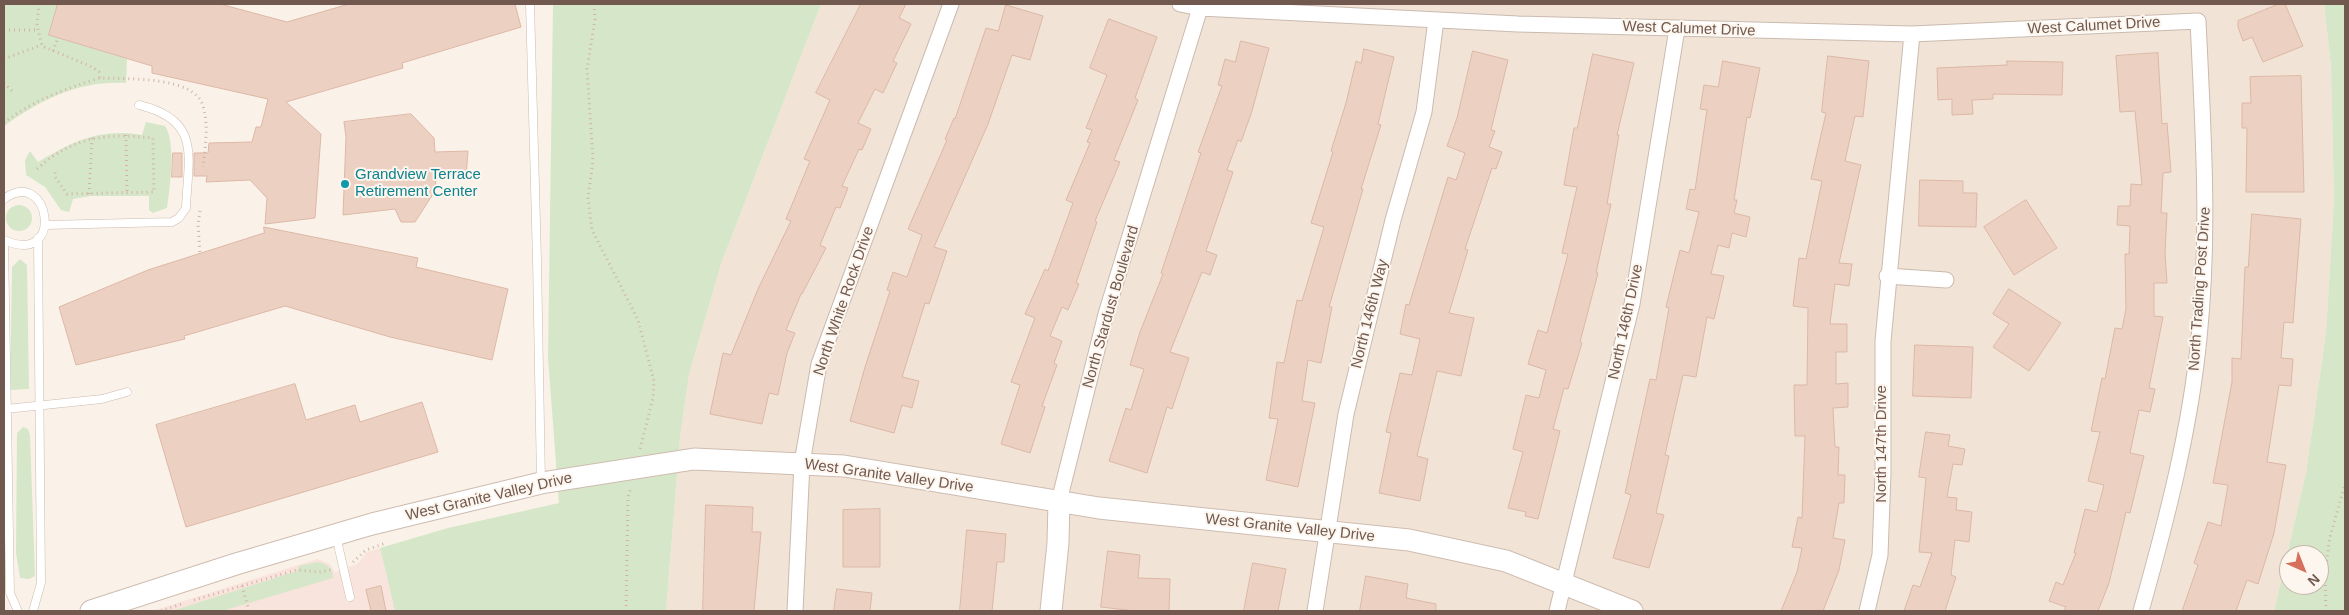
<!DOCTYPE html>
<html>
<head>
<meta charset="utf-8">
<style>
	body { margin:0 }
	#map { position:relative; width:2349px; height:615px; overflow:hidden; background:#faf2e8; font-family:Arial,sans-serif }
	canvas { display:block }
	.frame { position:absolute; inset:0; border:5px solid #71594f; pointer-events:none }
	.north { position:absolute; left:2279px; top:545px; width:50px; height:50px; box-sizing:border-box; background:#fdf6ee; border:1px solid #c5b7ae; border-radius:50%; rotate:136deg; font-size:14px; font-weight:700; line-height:20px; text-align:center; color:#71594f }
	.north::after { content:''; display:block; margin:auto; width:18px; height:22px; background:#d66f5b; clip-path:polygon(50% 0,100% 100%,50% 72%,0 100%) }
</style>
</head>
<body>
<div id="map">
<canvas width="2349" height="615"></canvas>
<div class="frame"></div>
<div class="north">N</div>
</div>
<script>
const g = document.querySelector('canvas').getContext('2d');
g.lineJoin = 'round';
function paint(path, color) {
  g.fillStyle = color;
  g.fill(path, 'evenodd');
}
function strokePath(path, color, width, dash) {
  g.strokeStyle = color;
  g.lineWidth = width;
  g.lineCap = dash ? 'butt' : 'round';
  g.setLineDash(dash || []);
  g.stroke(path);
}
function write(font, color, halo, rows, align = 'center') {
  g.font = font + ' Arial,sans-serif';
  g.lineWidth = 4;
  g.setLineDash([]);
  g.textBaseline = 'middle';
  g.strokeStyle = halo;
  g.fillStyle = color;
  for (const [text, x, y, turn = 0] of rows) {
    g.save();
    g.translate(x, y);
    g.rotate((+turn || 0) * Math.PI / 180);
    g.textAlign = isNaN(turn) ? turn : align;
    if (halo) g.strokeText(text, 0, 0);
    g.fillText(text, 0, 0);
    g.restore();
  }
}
paint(new Path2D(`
	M821 4H2324L2331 66 2334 200 2326 333 2306 473 2274 611H666L680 438 689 374 721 264Z`), '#f1e4d7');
paint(new Path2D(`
	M380 548 395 611H152L317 559 329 563 335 572 357 564 367 552Z`), '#f9e4dd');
paint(new Path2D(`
	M4 4H58L49 35 127 59 126 83C77 81 43 99 4 126Z
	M553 4H821L721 264 689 374 680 438 666 611H395L380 548 448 528 559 503 548 358Z
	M2324 4H2345V611H2274L2306 473 2326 333 2334 200 2331 66ZM2289 555H2319V585H2289Z
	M146 122 165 126C176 141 170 189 167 208L153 213 149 210V196H91L73 199 69 212 61 210 45 187 26 175 25 160 30 151 38 162C74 141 100 128 142 135Z
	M6 218a13 13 0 1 1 26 0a13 13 0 1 1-26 0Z
	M20 259 27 265 29 389 10 390 12 267Z
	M23 427 28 429 30 435 35 576 29 579 20 578 16 553 17 433Z
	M317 562C326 563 333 568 333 578L222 611H172L297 571 299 566Z`), '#d6e6c8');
const building = new Path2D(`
	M58 4H220L287 22 349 4H515L521 27 402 63 403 68 286 102 321 134 315 218 265 224 267 198 250 180 206 182 207 176H194V153H208L209 143 252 142 256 127H261L268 99 152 73V66L49 35Z
	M861 4H906L899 18 911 24 893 61 897 63 883 93 875 89 858 123 871 129 862 150 859 149 842 186 848 188 840 208 836 207 820 245 826 248 802 294H801L786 330 795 333 787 353 778 395 769 393 762 424 710 414 723 353 731 355 758 289 791 221 786 219 810 161 804 159 830 100 816 93Z
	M2279 4H2285L2303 46 2263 62 2252 37 2243 41 2238 27V21Z
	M1006 5 1043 16 1030 60 1012 55 988 124 934 247 947 251 929 304 925 303 902 377 919 381 912 408 902 405 894 433 850 421 865 367 890 291 887 290 893 272 907 277 922 235 908 229 947 140 945 139 954 118 955 119 986 28 998 31Z
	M1109 19 1157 37 1135 98 1138 100 1114 160 1120 162 1095 221 1097 222 1076 283 1079 284 1068 310 1062 307 1050 336 1062 341 1054 363 1057 365 1042 406 1045 407 1030 453 1001 444 1020 385 1011 382 1035 318 1025 314 1045 269 1048 271 1073 203 1066 200 1090 143 1087 142 1092 130 1086 128 1107 75 1090 68Z
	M1241 41 1269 48 1252 111 1241 142 1238 140 1227 170 1233 172 1206 251 1217 255 1210 275 1202 272 1170 352 1189 358 1172 409 1167 407 1147 473 1109 461 1126 408 1131 410 1144 369 1130 365 1140 332 1163 274 1161 273 1201 153 1198 152 1222 86 1218 85 1225 59 1235 62Z
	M1364 49 1394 57 1378 124 1381 125 1361 189H1363L1329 307H1332L1321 363 1308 360 1302 401 1315 403 1298 487 1266 480 1278 419 1269 418 1277 362 1284 363 1297 300 1302 301 1324 227 1311 223 1333 152 1331 151 1346 103 1356 61 1361 63Z
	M1473 51 1508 60 1491 130 1495 131 1489 147 1502 152 1496 169 1492 168 1465 249 1468 250 1449 313 1474 318 1461 376 1437 371 1417 456 1428 459 1420 501 1379 493 1391 433 1386 432 1400 373 1412 375 1420 339 1400 334 1406 304 1409 305 1448 177 1456 180 1465 153 1447 146 1457 118Z
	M2158 53 2162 124 2167 123 2171 172 2163 173 2161 213H2167L2165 253 2167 283H2154V316L2163 317 2149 388 2155 389 2150 412 2139 410 2130 453 2144 456 2130 513 2126 512 2109 583 2098 611H2064L2066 607 2049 601 2056 582 2063 585 2076 553H2074L2085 509 2097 512 2104 485 2088 481 2100 432 2091 431 2102 378 2105 379 2115 328 2122 329 2126 309 2125 254H2129L2130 226 2117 225 2118 206H2130L2131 184 2142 185 2135 111 2120 112 2116 56Z
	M1593 54 1634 63 1617 135H1619L1607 204H1611L1596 273H1598L1580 342 1582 343 1568 389 1564 388 1553 429 1560 431 1538 519 1525 516 1526 512 1508 508 1523 452 1513 449 1526 395 1539 398 1546 370 1528 364 1538 330 1547 333 1568 254 1562 253 1577 187 1564 185 1574 128H1577Z
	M1828 56 1869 61 1863 117 1855 116 1845 161 1861 165 1839 263 1852 264 1849 286 1835 284 1830 324H1847V352H1836V384L1848 383V407L1833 408 1835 447H1839L1838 475H1845L1844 503H1839L1833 538 1845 540 1839 570 1823 611H1781L1797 572 1802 548 1792 547 1798 517 1802 518 1805 436H1795L1794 385H1807L1808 308 1793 306 1799 258 1806 259 1822 181 1811 179 1826 113 1822 112Z
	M1723 61 1760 68 1750 118 1747 117 1734 200H1737L1734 213 1750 217 1746 237 1732 233 1729 248 1718 245 1711 274 1724 276 1714 319 1707 317 1696 377 1683 375 1665 455 1669 456 1656 513 1664 515 1649 568 1613 558 1631 495 1625 493 1650 379 1656 380 1669 308 1666 307 1680 250 1689 253 1699 212 1686 209 1690 189 1695 190 1707 110 1700 109 1704 85 1718 87Z
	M2007 61 2063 62 2062 95 1993 94V99L1972 100 1973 114 1952 115V99L1938 100 1937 68 2007 65Z
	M2301 76 2304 192H2246L2247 128H2242V103H2251L2250 77Z
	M411 114 434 138 435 152 468 151 466 177 436 178 435 191 415 222H401L395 209 343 215 346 137 344 122Z
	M173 153H182V177H172Z
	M1920 180 1963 181V193H1977L1976 227 1919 226Z
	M2026 200 2057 248 2014 275 1984 227Z
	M2252 214 2301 219 2293 323 2284 322 2281 358 2293 359 2291 386 2279 385 2267 462 2286 465 2274 533 2258 584 2247 580 2236 611H2182L2198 565 2194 563 2208 522 2221 526 2228 485 2213 483 2232 382V358L2241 359 2245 267H2248Z
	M264 227 418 258 416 267 508 289 492 360 390 337 285 306 184 336 185 339 76 365 59 307 148 270 264 233Z
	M2009 289 2061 323 2029 371 1993 347 2009 324 1993 314Z
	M1915 345 1973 347 1971 398 1913 396Z
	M295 384 306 420 355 405 360 422 422 402 438 452 186 527 156 425Z
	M1926 432 1950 435 1948 446 1965 449 1962 465 1953 464 1947 497 1957 498 1956 510 1972 512 1969 542 1955 540 1951 575 1956 577 1945 611H1904L1913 585 1920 587 1932 553 1919 552 1926 478 1919 477Z
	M706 505 753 507 752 532H761L754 611H703Z
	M880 509V567H843V510Z
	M967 530 1006 534 1004 562H997L992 611H960Z
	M1108 551 1140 555 1138 578 1170 579 1169 611H1135L1101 607Z
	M1253 563 1286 569 1278 611H1244Z
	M1366 576 1408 584 1406 598 1436 604V611H1360Z
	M381 586 386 611H371L366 590Z
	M837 589 872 593 870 611H834Z`);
paint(building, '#ecd1c3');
strokePath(building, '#ddb7a5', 1);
const lane = new Path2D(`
	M530 4 537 260 541 482
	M4 199C50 165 66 268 4 240
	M45 225 172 222 179 218 186 208C188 157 202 120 139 105
	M4 243 10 593 18 611
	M6 409 102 399 127 392
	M336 536 350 597
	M33 611 41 583 38 238`);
const street = new Path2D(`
	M1180 4 1200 8 1518 24 1912 34 2198 21C2203 127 2210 233 2199 338 2190 431 2166 522 2141 611
	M1887 276 1946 280
	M1059 501 1106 314 1200 8
	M795 611 802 463 819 364 951 4
	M1315 611 1346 414 1393 220 1424 112 1436 20
	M1557 611 1632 304 1677 29
	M1867 611 1880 555 1883 473V341L1912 34`);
const secondary = new Path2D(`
	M91 611 236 564 372 524 541 483 694 459 844 466 1099 508 1409 540 1506 561 1632 611
	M1051 611 1058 543 1059 501`);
strokePath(lane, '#cbbaaf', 9);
strokePath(street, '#cbbaaf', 17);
strokePath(secondary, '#cfbcb0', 23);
strokePath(new Path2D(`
	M39 4 37 25 42 46 92 67 99 72 100 78C126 79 195 76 203 106 209 126 205 147 203 167
	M56 4H57
	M594 4 595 19 587 69 593 161 588 198 592 230 638 320 654 381 653 398 640 449
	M4 30H38
	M53 51 58 38
	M4 59 41 45
	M4 83 14 93
	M4 123C33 100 65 89 100 78
	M126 135 127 193
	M37 169C73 136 107 133 153 138L154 192 67 194 55 177V169
	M89 194 92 138
	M200 211 198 224 200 254
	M353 562 366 550 386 543
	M242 586 249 611
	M194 600 296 570 319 572 331 570
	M161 611 181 604
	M626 611 628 498 631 487
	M2326 611 2325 572 2330 537 2345 484`), '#d1b4a6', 3, [1, 4]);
strokePath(lane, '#fff', 8);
strokePath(street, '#fff', 15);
strokePath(secondary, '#fff', 21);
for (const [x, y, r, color] of [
	[345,184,5,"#0f9aa8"]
]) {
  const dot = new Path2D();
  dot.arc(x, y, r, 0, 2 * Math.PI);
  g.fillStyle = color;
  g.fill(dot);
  strokePath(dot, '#fdf6ee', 2);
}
write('15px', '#71594f', '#fdf6ee', [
	["West Calumet Drive",2094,26,-3],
	["West Calumet Drive",1689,29,2],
	["North Trading Post Drive",2200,289,-86],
	["North White Rock Drive",844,301,-71],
	["North Stardust Boulevard",1111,307,-74],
	["North 146th Way",1370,314,-76],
	["North 146th Drive",1626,322,-78],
	["North 147th Drive",1882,444,-90],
	["West Granite Valley Drive",889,476,8],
	["West Granite Valley Drive",489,497,-13],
	["West Granite Valley Drive",1290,528,6]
]);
write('15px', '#0d838f', '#fdf6ee', [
	["Grandview Terrace",355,175],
	["Retirement Center",355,192]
], 'left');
</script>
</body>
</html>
